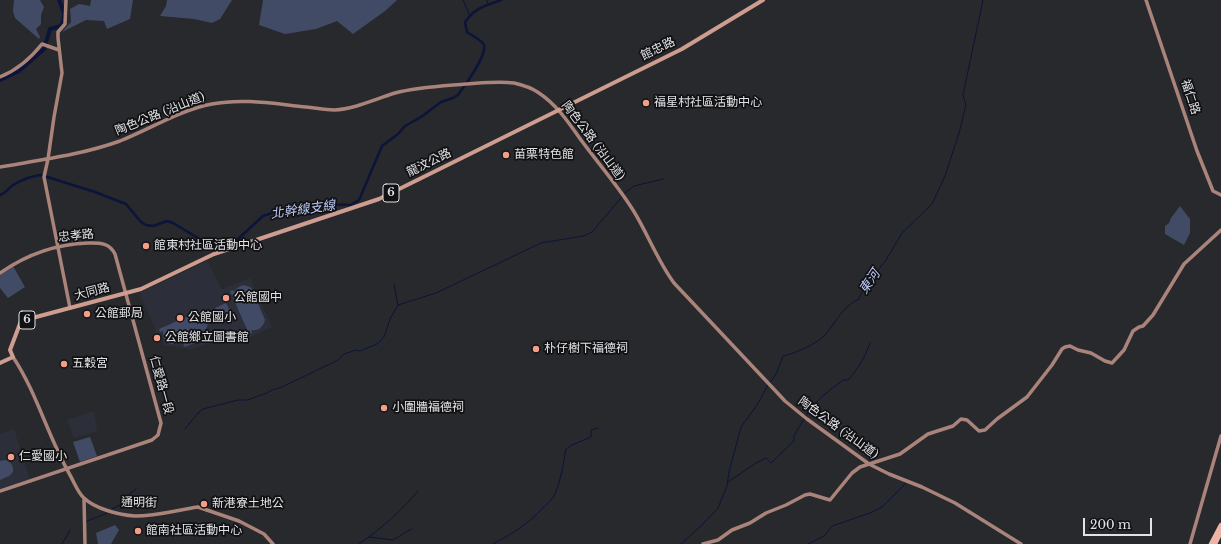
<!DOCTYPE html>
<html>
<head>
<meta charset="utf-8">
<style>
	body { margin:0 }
	#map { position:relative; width:1221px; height:544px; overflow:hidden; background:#27292d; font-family:"Libre Baskerville",serif }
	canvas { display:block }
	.scale { position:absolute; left:1083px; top:518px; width:69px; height:18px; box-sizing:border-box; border:2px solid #e2e3e6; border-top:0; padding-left:5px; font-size:12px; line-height:14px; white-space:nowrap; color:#e2e3e6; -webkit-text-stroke:3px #111113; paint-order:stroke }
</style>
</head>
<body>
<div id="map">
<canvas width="1221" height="544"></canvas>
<div class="scale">200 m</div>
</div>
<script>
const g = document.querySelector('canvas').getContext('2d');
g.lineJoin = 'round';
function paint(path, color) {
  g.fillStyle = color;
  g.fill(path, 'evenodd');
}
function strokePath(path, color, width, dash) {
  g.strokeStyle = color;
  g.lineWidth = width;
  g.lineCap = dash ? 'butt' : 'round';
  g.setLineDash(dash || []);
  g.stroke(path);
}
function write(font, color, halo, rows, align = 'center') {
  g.font = font + ' "Libre Baskerville","Noto Sans TC",serif';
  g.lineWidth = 3.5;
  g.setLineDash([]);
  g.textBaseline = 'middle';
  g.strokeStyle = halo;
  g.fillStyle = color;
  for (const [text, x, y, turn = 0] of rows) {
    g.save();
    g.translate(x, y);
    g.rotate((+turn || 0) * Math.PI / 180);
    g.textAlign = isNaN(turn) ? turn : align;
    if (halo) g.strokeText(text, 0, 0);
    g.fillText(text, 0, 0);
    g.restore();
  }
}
paint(new Path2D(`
	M207 261 222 289 250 278 272 327 234 345 221 343 219 338 216 341 191 349 164 345 160 333H155V328L140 296 141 292Z
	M94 411 97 431 74 438 67 420Z
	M14 429 30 480 0 489V434Z`), '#2c2f39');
paint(new Path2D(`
	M14 0H40L44 7 41 15V24L36 29 40 37 39 39 15 18 13 11Z
	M91 0H133L130 19 107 29 104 21 86 20 62 32 71 22 70 9 79 4 90 6Z
	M167 0H232L220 19 212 23 194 19 160 16 166 6Z
	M263 0H397L385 11 353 34 337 21 316 29 285 34 259 25Z
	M1180 206 1190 219V233L1184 245 1165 234V226L1169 223 1171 218Z
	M13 266 25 287 8 298 0 288V275Z
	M243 285 250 287 252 289 265 320C263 328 258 331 251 330L252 333 249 334 230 291 233 290 234 292 237 288Z
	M226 303 233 317 222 322 215 308Z
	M202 310 203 312 201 314 207 319C210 331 201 334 192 338L194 343 185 347 182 342C172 346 162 344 163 331L160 332 159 329Z
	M90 437 97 456 80 462 73 442Z
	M5 460C11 462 14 466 13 472L9 476 0 480V461Z
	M115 525 119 530 111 544H98L96 533Z`), '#424b65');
strokePath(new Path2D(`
	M463 0 470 16
	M487 0 488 5
	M394 284 398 305
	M770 383 777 372 783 356C794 354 818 343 825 335 835 323 844 305 859 299L864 287 886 260 902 233 932 204 945 176 959 133 966 105 963 95 983 0
	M805 417C813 402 830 390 843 380H848C858 369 865 357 870 343
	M185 429 198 413 203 409 238 400H247L267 393 272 390 282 387 338 360 344 354 356 350 360 351 377 344 384 337 390 319 398 305 436 293 541 243 583 236 592 232 626 192 634 186 663 179
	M728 482 756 463 766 458 771 463 794 441V436L804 419
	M112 509 122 504V500L136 489
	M85 522 107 513
	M369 537 393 540 411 529
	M62 544 70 530
	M359 544C381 529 401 511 418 491
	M493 544C512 534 528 524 543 508 547 504 553 499 555 494 561 480 563 464 566 449L572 445 591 437V430L598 428
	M681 544 702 525 718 508 727 486 729 472 741 427 757 405 768 385
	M808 544 824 536 832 526 870 513 882 507 906 483`), '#0c1439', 1);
strokePath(new Path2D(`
	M0 195C6 193 8 189 13 185 21 180 32 176 41 175L95 192 126 204 141 222 146 225 153 226 167 221 173 223 208 244 225 246 236 241 263 216 275 212 323 204 351 205 359 200 382 146 398 134 405 126 421 117 441 102 453 98 458 95C465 85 487 56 484 45 482 40 471 35 467 32L465 22C476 7 485 6 501 0`), '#0c1439', 2.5);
strokePath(new Path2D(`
	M0 80 19 71 44 49 50 29 61 26C67 16 63 10 59 0`), '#0c1439', 4);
strokePath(new Path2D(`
	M66 0 65 24 58 32V38L62 73 54 117 48 159 44 177 70 308
	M1146 0 1197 151 1213 191 1221 195
	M0 77C17 70 31 58 42 44L59 50
	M0 167C40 160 81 155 120 141 150 129 180 110 212 104 243 98 275 104 306 107 316 108 325 110 334 110 355 109 375 99 395 93 418 87 443 86 466 84 482 83 498 81 514 83 523 85 532 88 539 93 557 105 569 123 581 140 598 163 618 186 633 210 648 234 657 260 674 283L770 385 785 401 807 419 869 464 889 474 922 487 955 503 1021 544
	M0 273C26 255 56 244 88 243 99 243 109 242 115 254L161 423 158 435 152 440 0 491
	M13 357C37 393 48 437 70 475 74 482 78 493 84 498 95 509 120 515 135 516 157 516 177 510 198 507L239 521 264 534 273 544
	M84 499 85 544
	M703 544 718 540 732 530 750 523 766 513 786 505 805 495 810 494 830 500 852 473 860 467 900 454 928 434 953 426 961 419 967 420 979 431 985 430 997 419 1027 397 1052 365 1062 349 1065 347 1070 346 1078 350 1091 353 1105 361 1112 363 1124 350 1133 331 1139 327 1143 326 1153 315 1184 264 1221 230
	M1190 544 1221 436`), '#aa847a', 3.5);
strokePath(new Path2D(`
	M0 363 13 357 10 350 21 321 141 289 214 254 379 199 682 49 763 0`), '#ce9d90', 4);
strokePath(new Path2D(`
	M1211 544 1221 525
	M1215 544 1221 532`), '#eeb4a4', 4.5);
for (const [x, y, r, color] of [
	[646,103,4,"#f49e87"],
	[506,155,4,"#f49e87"],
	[146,246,4,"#f49e87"],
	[226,298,4,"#f49e87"],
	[87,314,4,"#f49e87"],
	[180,318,4,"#f49e87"],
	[157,338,4,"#f49e87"],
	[536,349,4,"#f49e87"],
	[64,364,4,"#f49e87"],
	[384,408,4,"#f49e87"],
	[11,457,4,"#f49e87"],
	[204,504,4,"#f49e87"],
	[138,531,4,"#f49e87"]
]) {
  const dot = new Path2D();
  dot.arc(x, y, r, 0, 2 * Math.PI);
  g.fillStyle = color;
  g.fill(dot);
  strokePath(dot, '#111113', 1.5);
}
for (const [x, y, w] of [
	[391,193,16],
	[27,320,16]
]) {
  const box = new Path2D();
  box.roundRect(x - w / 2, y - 9, w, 18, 3);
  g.fillStyle = '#111113';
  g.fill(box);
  strokePath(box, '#e2e3e6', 1);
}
write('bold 11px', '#e2e3e6', null, [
	["6",391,193],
	["6",27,320]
]);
write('12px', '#e2e3e6', '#111113', [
	["館忠路",658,49,-26],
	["福仁路",1190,97,72],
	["陶色公路 (沿山道)",160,114,-22],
	["陶色公路 (沿山道)",593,141,53],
	["龍汶公路",429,163,-26],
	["忠孝路",76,236,-6],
	["大同路",92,292,-15],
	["仁愛路一段",161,385,75],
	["陶色公路 (沿山道)",838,428,36],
	["通明街",139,503,1]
]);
write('12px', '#e2e3e6', '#111113', [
	["福星村社區活動中心",654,103],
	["苗栗特色館",514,155],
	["館東村社區活動中心",154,246],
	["公館國中",234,298],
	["公館郵局",95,314],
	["公館國小",188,318],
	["公館鄉立圖書館",165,338],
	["朴仔樹下福德祠",544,349],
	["五穀宮",72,364],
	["小圍牆福德祠",392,408],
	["仁愛國小",19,457],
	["新港寮土地公",212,504],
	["館南社區活動中心",146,531]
], 'left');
write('italic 13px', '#bbc9f4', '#111113', [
	["北幹線支線",303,210,-8],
	["東河",870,282,-56]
]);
</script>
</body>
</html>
